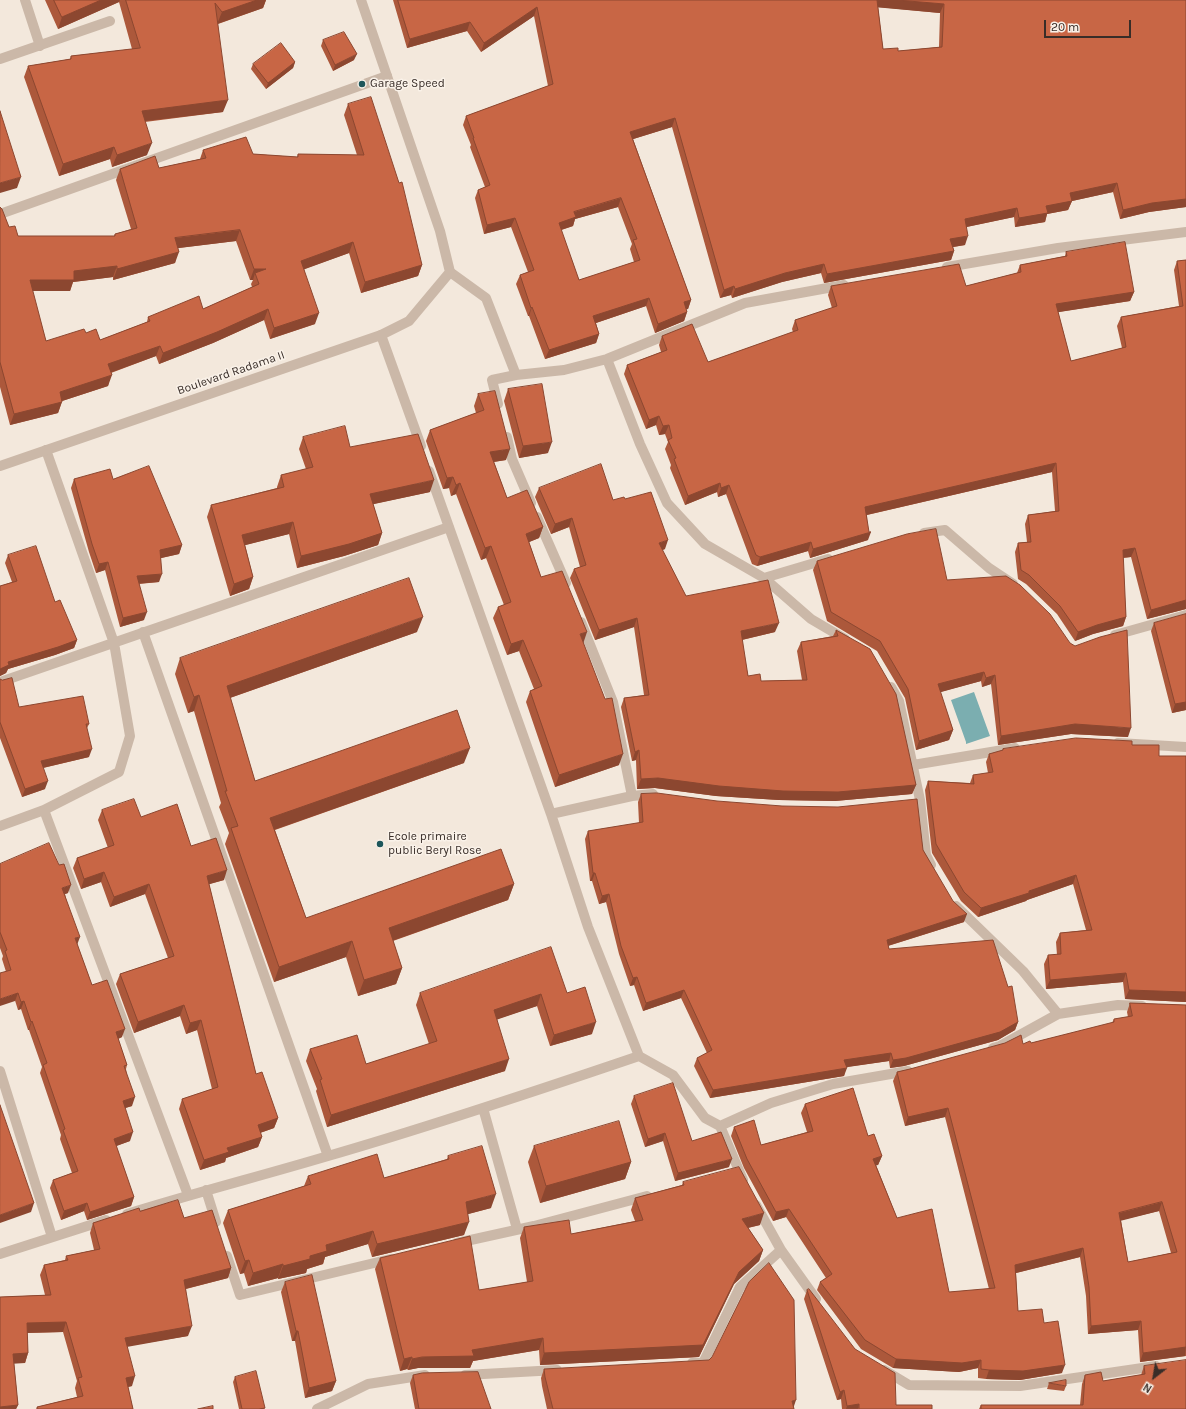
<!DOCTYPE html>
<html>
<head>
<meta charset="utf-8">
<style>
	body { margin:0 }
	#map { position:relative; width:1186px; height:1409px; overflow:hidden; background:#f3e8dc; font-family:Karla,sans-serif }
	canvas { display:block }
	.north { position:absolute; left:1134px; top:1357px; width:40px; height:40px; -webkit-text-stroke:3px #faf2e9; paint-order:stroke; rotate:211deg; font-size:11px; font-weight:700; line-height:16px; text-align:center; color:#382d28 }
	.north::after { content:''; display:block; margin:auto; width:14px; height:18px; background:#382d28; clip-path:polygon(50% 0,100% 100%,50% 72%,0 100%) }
	.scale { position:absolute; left:1044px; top:20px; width:87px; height:18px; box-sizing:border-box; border:2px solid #382d28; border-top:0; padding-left:5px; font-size:12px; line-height:14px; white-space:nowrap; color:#382d28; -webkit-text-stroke:3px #faf2e9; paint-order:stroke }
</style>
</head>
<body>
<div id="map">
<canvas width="1186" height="1409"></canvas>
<div class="north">N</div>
<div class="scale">20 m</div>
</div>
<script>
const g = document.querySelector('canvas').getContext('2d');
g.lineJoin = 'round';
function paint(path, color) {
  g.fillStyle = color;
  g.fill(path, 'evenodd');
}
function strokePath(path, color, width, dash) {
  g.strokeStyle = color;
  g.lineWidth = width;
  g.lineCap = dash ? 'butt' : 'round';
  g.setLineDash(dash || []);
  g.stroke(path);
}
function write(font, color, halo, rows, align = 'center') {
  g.font = font + ' Karla,sans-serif';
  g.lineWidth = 3;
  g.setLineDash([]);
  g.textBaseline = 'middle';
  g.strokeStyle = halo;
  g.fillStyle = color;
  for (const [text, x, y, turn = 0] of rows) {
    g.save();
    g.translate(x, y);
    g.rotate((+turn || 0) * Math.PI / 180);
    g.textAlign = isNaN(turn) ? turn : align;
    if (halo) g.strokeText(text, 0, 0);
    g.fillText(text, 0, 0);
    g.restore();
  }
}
paint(new Path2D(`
	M974 692 990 736 966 744V742L951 700Z`), '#7baeb0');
strokePath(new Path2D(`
	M25 0 40 46
	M0 59 110 21
	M0 214 387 76
	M947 267 1058 248 1186 232
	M450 272 486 298 516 375 564 370 607 359 745 303 844 285
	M381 335 421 446
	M607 359 640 444 667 503 705 544 764 578 828 559
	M498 404 492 380 516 375
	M507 437 512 459 531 503
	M429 471 551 814 588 927 639 1056 673 1075 705 1118 720 1126 743 1180
	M537 517 566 583
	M924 533 945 530 989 568 1013 584
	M764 578 811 619 845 639
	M581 622 613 702 632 796
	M143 632 328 1156
	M1115 635 1186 615
	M0 682 449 527
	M891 687 899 701 920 800 926 855 931 865
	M1118 743 1186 747
	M913 765 1015 748
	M44 810 188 1195
	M551 814 632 796 653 794
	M0 826 44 810 119 772 130 736 114 643 46 450
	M956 906 1023 971 1058 1014
	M993 1048 1000 1046 1058 1014 1118 1005 1142 1006
	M0 1071 52 1237
	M483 1108 517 1229
	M720 1126 771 1103 833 1084 908 1071
	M206 1190 216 1222
	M756 1205 781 1250 816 1299
	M127 1214C194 1193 261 1176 328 1156 432 1126 536 1091 639 1056
	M457 1243 534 1226 647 1196
	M0 1254 106 1220
	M227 1256 240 1295 391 1259
	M692 1363H703L740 1287 781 1250
	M884 1370 909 1385 1020 1386 1156 1366
	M465 1375 557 1370
	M317 1409 368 1384 425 1375`), '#cbb8a8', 10);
strokePath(new Path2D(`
	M0 466 381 335 409 321 450 272 440 231 361 0`), '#cbb8a8', 10);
paint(new Path2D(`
	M45 0H266L263 8 218 24 223 112 145 122 147 155 112 167 110 159 59 176 24 77 28 66 70 59 71 56 132 49 119 2 58 29Z
	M393 0H1186V207L1149 212 1120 219 1113 192 1072 201 1068 210 1047 214 1045 222 1015 227 1014 217 966 227 965 245 953 247 954 251 951 260 824 283 821 273 782 282 732 298 731 295 720 298 672 127 633 139 691 300 688 309H686L687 312 684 321 655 333 646 306 596 323 599 334 596 343 545 359 529 316H528L516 284 520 275 528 272 511 227 484 234 475 198 478 190 485 187 470 147 471 145 463 125 466 116 548 86 534 16 481 52 467 31 407 48ZM878 7 940 13 939 47 898 51 883 49ZM618 207 632 244 630 249 634 262 579 280 561 230 573 226 575 219Z
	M323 40 354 60 333 71 321 46Z
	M295 62 293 68 266 89 251 69 253 64Z
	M348 104 422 265 418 276 361 293 349 253 304 269 315 324 270 339 264 320 213 343 159 364 156 356 111 373 108 386 62 401 58 413 10 425 0 387V207L9 227 18 236H114L115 234 131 229 116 180 120 169 159 168 200 159 203 150 253 154 297 157 298 154 357 155 344 115ZM236 241 250 280H253L251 284 252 287 203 309 148 317 147 322 100 340 86 333 46 341 32 291H70L73 282 113 277V280L175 263 178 248Z
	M1066 252 1134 292 1130 301 1058 312 1071 361 1122 348 1117 326 1121 317 1179 306 1174 270 1177 261 1186 260V609L1147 619 1131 557 1123 558 1126 617 1123 626 1093 634 1075 641 1057 614 1026 584 1018 579 1015 552 1018 543 1027 542 1025 524 1028 515 1055 511 1052 472 867 515 868 540 810 558 808 551 757 566 752 564 726 494 718 497 717 492 685 505 670 468 671 465 665 449 668 442 665 434 659 435 656 425 646 429 624 374 627 365 661 352 659 345 662 336 708 362 793 332 792 329 795 320 832 308 828 295 831 286H966L1017 273 1020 265 1065 256Z
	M508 389 548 453 519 458 504 401Z
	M478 394 506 460 494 462 507 498 543 527 539 538 529 542 541 577 583 642 619 765 555 787 526 702 530 691 534 689 519 651 507 655 493 618 498 607 504 605 486 558 481 560 456 494 451 496 449 488 443 489 426 441 430 430 476 413 474 406Z
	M303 437 350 447 430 492 373 504 382 533 378 545 344 556 297 568 289 534 245 545 253 577 249 589 230 596 207 517 211 505 277 488V487L281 475 306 469 299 449Z
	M74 479H113L182 545 179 554 161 558 159 582 139 584 144 620 120 627 105 570 96 573 89 552 71 488Z
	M539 488 613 500 625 499 665 549 662 550 686 596 775 632 742 640 748 676 761 681 802 680 797 651 801 642 833 636 836 630 916 785 912 794 835 801 779 800 716 796 655 788 637 789 636 760 632 761 621 707 624 698 644 695 634 627 595 640 570 578 574 569 580 567 569 527 551 534 535 497Z
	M8 555 55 602 77 640 74 648 55 655 8 669 6 673 0 676V586L12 582 5 563Z
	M817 561 947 580 1128 737 1071 734 998 745 991 684 982 687 981 681 940 692 953 730 949 740 916 750 905 698 877 651 827 621 813 570Z
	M1186 614V710L1172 713 1151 631 1154 623Z
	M417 632 230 698 255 781 464 763 275 830 306 918 514 884 508 900 393 941 402 968 396 984 358 996 346 957 274 982 225 844 229 833 219 807 221 803 194 711 188 713 175 674 180 658Z
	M0 679 19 707 89 724 87 728 89 757 43 768 45 789 22 797 0 738Z
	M1132 745 1159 756H1186V1002L1125 999 1123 982 1046 989 1044 964 1048 955H1057L1056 942 1060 933 1086 930 1073 884 1027 900 1026 901 978 917 961 901 932 853 925 790 928 781 970 783 973 775 988 773 986 762 989 754 1002 751 1003 749Z
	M641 794 923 850 964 922 888 946 889 949 1018 1022 1015 1030 998 1040 904 1066 890 1068 889 1061 846 1067 844 1076 710 1098 694 1066 697 1058 707 1053 681 998 643 1011 634 985 630 986 619 954 606 902 599 904 592 881H590L585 839 588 831 639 823 638 802Z
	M102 810 141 817 191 846 224 880 209 884 256 1074 278 1118 274 1128 260 1133 262 1137 258 1147 226 1158 225 1162 200 1170 179 1109 182 1099 212 1089 197 1030 186 1034 180 1016 134 1033 116 984 120 974 168 958 145 894 110 907 101 882 81 889 73 868 77 858 108 848 98 820Z
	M0 864 68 893 65 894 77 944 92 985 122 1037 118 1039 127 1065 126 1069 132 1106 125 1108 130 1141 116 1146 134 1197 131 1206 87 1220 84 1211 61 1220 50 1188 53 1180 72 1173 60 1139 61 1135 40 1073 42 1067 29 1030H28L21 1009 18 1010 2 959 3 956 0 948Z
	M420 993H567L592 1034 550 1046 537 1006 497 1019 505 1071 327 1127 316 1091 317 1089 306 1061 310 1049 366 1064 429 1044 416 1005Z
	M1130 1003 1186 1005V1356L1140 1362 1138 1330 1088 1334 1086 1296 1080 1257 1016 1273 1018 1311 1044 1323 1062 1373 1020 1380 986 1379 978 1378V1368L959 1372 893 1368 861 1349 817 1290 820 1282 826 1278 786 1217 773 1221 744 1168 731 1136 734 1127 761 1145 807 1132 801 1113 805 1104 868 1136 882 1156 878 1165H876L897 1218 949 1292 989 1289 945 1117 905 1126 893 1081 897 1072 910 1069 1023 1044 1031 1043 1112 1023 1114 1019 1128 1017 1127 1012ZM1159 1211 1171 1253 1128 1262 1121 1220Z
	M634 1096 692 1141 729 1167 675 1181 663 1141 645 1147 631 1104Z
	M534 1146 631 1162 625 1179 540 1203 528 1162Z
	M448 1156 491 1208 468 1214 464 1235 372 1257 368 1244 325 1257 323 1264 307 1269 306 1273 278 1279V1278L248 1286 244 1273 240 1274 223 1223 228 1210 304 1186 308 1176 384 1178 447 1159Z
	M683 1182 760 1225 748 1228 763 1250 759 1261 734 1284 699 1357 540 1365 539 1350 473 1361 470 1368H418L408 1370 407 1369 400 1371 375 1269 380 1258 479 1290 527 1282 520 1238 524 1227 571 1234 635 1221 631 1210 635 1198 682 1185Z
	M140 1211 184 1218 231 1268 228 1278 186 1289 188 1336 127 1346 132 1386 128 1387 133 1409H36L37 1407 77 1397 75 1388 77 1381 63 1332 27 1333 28 1353 25 1363H14L18 1405 16 1409H0V1297L45 1295 40 1275 44 1265 65 1260 66 1256 94 1250 90 1233 93 1223Z
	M285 1282 336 1381 332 1391 305 1398 295 1341H292L281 1292Z
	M807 1290 896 1405 932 1409H842L841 1399 837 1400 804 1299Z
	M1144 1366 1186 1409H979L981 1405H1080L1082 1384 1085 1375 1103 1381 1141 1375Z
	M544 1369 793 1408 794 1409H547L542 1386 541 1378Z
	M413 1375 491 1409H415L410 1383Z
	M235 1377 265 1408 264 1409H239L233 1382Z
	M1049 1383 1066 1386 1064 1391 1047 1389Z`), '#ac583b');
paint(new Path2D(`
	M101 0H120L119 2 58 29 62 17Z
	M257 0H266L263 8 217 24 222 12Z
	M876 0H897L944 4 940 13 874 7Z
	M537 7 534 16 481 52 484 43Z
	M470 22 467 31 407 48 410 39Z
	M357 54 354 60 333 71 335 65Z
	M295 62 293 68 266 89 268 83Z
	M228 100 223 112 137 122 142 111Z
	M675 118 672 127 627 141 630 132Z
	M152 143 147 155 112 167 117 155Z
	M114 147 110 159 59 176 63 164Z
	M21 177 17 188 0 193V183Z
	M1117 183 1113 192 1072 201 1068 210 1047 214 1045 222 1015 227 1019 218 1046 206 1070 193Z
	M621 198 618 207 575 219 573 226 555 232 559 223 574 212Z
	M1186 199V207L1149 212 1120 219 1123 210 1152 203Z
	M1017 208 1014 217 962 228 965 219Z
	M515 218 511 227 484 234 487 225Z
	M240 230 236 241 171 249 175 238Z
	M968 236 965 245 947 248 950 239Z
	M353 242 349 253 297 272 301 261Z
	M954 251 951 260 824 283 827 274Z
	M179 252 175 263 113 280 117 269Z
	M824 264 821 273 782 282 732 298 735 289 785 273Z
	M422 265 418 276 361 293 365 282Z
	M117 266 113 277 73 282 70 291H26L30 280 74 271Z
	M254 269H266L255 273 253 280H250Z
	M734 286 731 295 720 298 724 290Z
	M1134 292 1130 301 1053 313 1056 304Z
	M649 298 646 306 590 325 593 316Z
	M691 300 688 309 680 311 684 302Z
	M532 307 529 316H528L531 308Z
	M268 309 264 320 213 343 159 364 163 353Z
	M687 312 684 321 655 333 658 324Z
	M319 313 315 324 270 339 274 328Z
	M599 334 596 343 545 359 549 350Z
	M160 346 156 356 104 375 108 364Z
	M112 375 108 386 56 403 60 392Z
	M62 402 58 413 10 425 14 414Z
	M659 416 656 425 646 429 649 420Z
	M669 425 665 434 659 435 663 426Z
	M552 442 548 453 519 458 523 446Z
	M510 449 506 460 486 463 490 452Z
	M1056 463 1052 472 862 516 865 507Z
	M453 477 449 488 443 489 447 478Z
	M434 480 430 492 365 506 370 494Z
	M460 483 456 494 451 496 456 485Z
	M720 483 717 492 685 505 688 496Z
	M729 485 726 494 718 497 721 488Z
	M572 518 569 527 551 534 555 524Z
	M293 522 289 534 238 547 242 535Z
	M543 527 539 538 522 545 526 534Z
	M871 532 868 540 810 558 813 549Z
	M382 533 378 545 344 556 297 568 301 556Z
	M668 540 665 549 655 553 659 543Z
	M811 542 808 551 757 566 760 557Z
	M182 545 179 554 157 559 160 550Z
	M491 546 486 558 481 560 485 548Z
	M1135 548 1131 557 1120 558 1123 550Z
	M108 562 105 570 96 573 99 564Z
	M162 574 159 582 134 584 137 576Z
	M253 577 249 589 230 596 234 584Z
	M1186 600V609L1147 619 1151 610Z
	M147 612 144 620 120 627 123 618Z
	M423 617 417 632 221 701 227 686Z
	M1126 617 1123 626 1093 634 1075 641 1078 632 1097 625Z
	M637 618 634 627 595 640 599 630Z
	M779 623 775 632 737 641 741 631Z
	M587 632 583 644 580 634Z
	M77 640 74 648 55 655 8 669 6 673 0 676V669L8 662Z
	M523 640 519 651 507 655 511 644Z
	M984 672 981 681 934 694 938 684Z
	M995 675 991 684 982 687 986 678Z
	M199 695 194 711 188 713 194 697Z
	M1186 702V710L1172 713 1175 704Z
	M1075 724 1131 728 1128 737 1071 734 998 745 1001 736Z
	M953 730 949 740 916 750 919 741Z
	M470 748 464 763 265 833 270 818Z
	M92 749 89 757 38 769 41 761Z
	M639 750 636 760 632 761 635 752Z
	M623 754 619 765 555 787 559 775Z
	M658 778 916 785 912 794 835 801 779 800 716 796 655 788 637 789 641 779Z
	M48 781 45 789 22 797 25 789Z
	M227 870 224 880 203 886 207 876Z
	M104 872 101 882 81 889 84 879Z
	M593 873H595L592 881H590Z
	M1076 875 1073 884 1027 900 1026 901 978 917 981 908 1029 891Z
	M149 884 145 894 110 907 114 897Z
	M514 884 508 900 383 944 389 928Z
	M71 885 68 893 59 896 62 888Z
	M609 894 606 902 599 904 602 896Z
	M967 914 964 922 884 947 887 940Z
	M80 937 77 945 75 938Z
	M352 941 346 957 274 982 279 967Z
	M402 968 396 984 358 996 364 980Z
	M1126 973 1123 982 1046 989 1050 980Z
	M637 977 634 985 630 986 633 978Z
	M684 990 681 998 643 1011 646 1003Z
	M1129 990 1186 992V1002L1125 999Z
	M18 993 15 1001 0 1006V999Z
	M541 994 537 1006 490 1022 494 1010Z
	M24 1001 21 1009 18 1010 21 1002Z
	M184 1005 180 1016 134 1033 138 1022Z
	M201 1020 197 1030 186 1034 190 1023Z
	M32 1021 29 1030H28L31 1022Z
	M596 1022 592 1034 550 1046 554 1035Z
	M1018 1022 1015 1030 998 1040 904 1066 890 1068 893 1060Z
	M125 1029 122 1037 113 1041 116 1032Z
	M891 1053 889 1061 841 1068 844 1060Z
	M509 1059 505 1071 327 1127 331 1115Z
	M847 1068 844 1076 710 1098 713 1090Z
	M135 1097 132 1106 119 1110 123 1101Z
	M948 1108 945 1117 905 1126 908 1117Z
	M278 1118 274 1128 254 1135 258 1125Z
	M133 1132 130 1141 111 1148 114 1139Z
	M665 1133 663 1141 645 1147 648 1139Z
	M262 1137 258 1147 226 1158 225 1162 200 1170 204 1160 227 1148Z
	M882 1156 878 1165 870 1167 873 1159Z
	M732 1159 729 1167 675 1181 678 1173Z
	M631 1162 625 1179 540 1203 546 1186Z
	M496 1194 491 1208 461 1216 466 1202Z
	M134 1197 131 1206 87 1220 90 1212Z
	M1162 1202 1159 1211 1116 1222 1119 1213Z
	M34 1203 31 1212 0 1223V1215Z
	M87 1203 84 1211 61 1220 64 1211Z
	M789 1209 786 1217 773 1221 776 1212Z
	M764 1213 760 1225 738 1230 742 1219Z
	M469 1222 464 1235 372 1257 377 1244Z
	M373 1231 368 1244 325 1257 323 1264 307 1269 306 1273 278 1279 283 1266 310 1256 326 1245Z
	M1083 1248 1080 1257 1012 1274 1015 1265Z
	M763 1250 759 1261 734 1284 699 1357 540 1365 544 1353 739 1272Z
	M249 1260 244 1273 240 1274 245 1261Z
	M283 1264 278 1278 248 1286 253 1273Z
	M231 1268 228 1278 181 1290 184 1280Z
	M1141 1321 1138 1330 1088 1334 1091 1326Z
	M66 1322 63 1332 23 1333 27 1323Z
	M192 1326 188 1336 121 1348 125 1338Z
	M296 1331H298L295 1341H292Z
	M543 1338 539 1350 473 1361 470 1368H418L408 1370 412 1359 472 1350Z
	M1186 1347 1185 1356 1140 1362 1143 1353Z
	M28 1353 25 1363 9 1364 13 1354Z
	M412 1357 407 1369 400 1371 404 1359Z
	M896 1359 981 1360 978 1368 959 1372 893 1368Z
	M1065 1365 1062 1373 1020 1380 986 1379 989 1370Z
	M135 1376 132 1386 123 1388 126 1378Z
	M336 1381 332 1391 305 1398 309 1388Z
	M844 1390 841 1399 837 1400 840 1392Z
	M796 1400 793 1409 792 1401Z
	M859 1404 858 1409H846L847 1406Z
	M18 1405 16 1409H0V1407Z`), '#8c4730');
const building = new Path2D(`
	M54 0H101L62 17Z
	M126 0H257L222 12 215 3 228 100 142 111 152 143 117 155 114 147 63 164 28 66 71 59V56L140 48Z
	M398 0H877L883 49 898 48V51L942 47 944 4 897 0H1186V199L1152 203 1123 210 1117 183 1070 193 1072 201 1046 206 1048 213 1019 218 1017 208 965 219 968 236 950 239 954 251 827 274 824 264 785 273 735 289 734 286 724 290 675 118 630 132 691 300 684 302 687 312 658 324 649 298 593 316 599 334 549 350 532 307 531 308 520 275 534 270 515 218 487 225 478 190 490 185 473 138H474L466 116 553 84 537 7 484 43 470 22 410 39ZM621 198 637 239 633 240 640 260 579 280 559 223 576 217 574 212Z
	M344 32 357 54 335 65 323 40Z
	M281 43 295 62 268 83 253 64Z
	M371 97 399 183 402 182 422 265 365 282 353 242 301 261 319 313 274 328 268 309 217 332 163 353 160 346 108 364 112 375 60 392 62 402 14 414 0 362V207L2 209 9 227 15 226 18 236H115V234L137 228 120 169 155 156 159 168 206 158 203 150 246 137 253 154 298 157V154L364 155 348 104ZM240 230 254 269H266L255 273 259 284 203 309 199 296 148 317 150 321 100 340 96 329 86 333 84 329 46 341 30 280H74V271L117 266V269L179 252 175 238Z
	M0 111 21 177 0 183Z
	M1125 242 1134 292 1056 304 1071 361 1126 347 1121 317 1183 306 1177 261 1186 260V600L1151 610 1135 548 1123 550 1126 617 1097 625 1078 632 1060 606 1029 575 1021 570 1018 543 1031 542 1028 515 1059 511 1056 463 865 507 869 532H871L813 549 811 542 760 557 756 555 729 485 721 488 720 483 688 496 674 459 676 458 668 440 672 438 669 425 663 426 659 416 649 420 627 365 667 350 662 336 692 324 708 362 798 330 795 320 837 306 831 286 959 264 966 286 1021 272 1020 265 1067 256 1066 252Z
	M542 384 552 442 523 446 508 389Z
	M495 391 510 449 490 452 507 498 527 490 543 527 526 534 541 577 562 571 587 632 580 634 605 699 612 698 623 754 559 775 530 691 542 686 523 640 511 644 498 607 511 602 491 546 485 548 460 483 456 485 453 477 447 478 430 430 484 410 478 394Z
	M345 426 350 447 418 434 434 480 370 494 382 533 349 544 301 556 293 522 242 535 253 577 234 584 211 505 284 487 281 475 313 467 303 437Z
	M601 464 613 500 624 497 625 499 651 492 668 540 659 543 686 596 768 580 779 623 741 631 748 676 760 674 761 681 807 680 801 642 838 636 836 630 870 649 896 694 916 785 838 792 783 791 719 786 658 778 641 779 639 750 635 752 624 698 649 695 637 618 599 630 574 569 586 565 572 518 555 524 539 488Z
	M149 466 182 545 160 550 162 574 137 576 147 612 123 618 108 562 99 564 92 544 74 479 110 469 113 479Z
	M936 529 947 580 1006 576 1020 585 1050 614 1070 643 1075 646 1100 637 1127 630 1131 728 1075 724 1001 736 995 675 986 678 984 672 938 684 953 730 919 741 908 689 880 641 831 612 817 561 907 534Z
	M36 546 55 602 60 600 77 640 58 647 8 662 9 665 0 669V586L17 581 8 555Z
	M409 578 423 617 227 686 255 781 457 710 470 748 270 818 306 918 501 849 514 884 389 928 402 968 364 980 352 941 279 967 231 828 238 826 225 791H227L199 695 194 697 180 658Z
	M1186 614V702L1175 704 1154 623Z
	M12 678 19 707 83 696 89 724H86L92 749 41 761 48 781 25 789 0 722V679L2 680Z
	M1076 738 1132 741V745H1159V756H1186V992L1129 990 1126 973 1050 980 1048 955 1061 954 1060 933 1092 930 1076 875 1029 891V893L981 908 964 892 936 844 928 781 974 784 973 775 993 772 989 754 1003 750V749Z
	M657 793 717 801 782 806 838 807 917 799 923 850 953 901 967 914 887 940 889 949 993 940 1008 987 1012 986 1018 1022 1000 1032 906 1058 893 1060 891 1053 844 1060 847 1068 713 1090 697 1058 712 1050 684 990 646 1003 637 977 633 978 621 946 609 894 602 896 595 873H593L588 831 643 822 641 794Z
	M134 799 141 817 177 804 191 846 216 838 227 870 207 876 256 1074 262 1072 278 1118 258 1125 262 1137 227 1148 229 1152 204 1160 182 1099 218 1087 201 1020 190 1023 184 1005 138 1022 120 974 174 956 149 884 114 897 104 872 84 879 77 858 114 845 102 810Z
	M49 843 59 865 64 864 71 885 62 888 80 937 75 938 92 985 107 980 125 1029 116 1032 127 1065 124 1066 135 1097 123 1101 133 1132 114 1139 134 1197 90 1212 87 1203 64 1211 53 1180 78 1171 63 1130 65 1129 43 1065 47 1063 32 1021 31 1022 24 1001 21 1002 18 993 0 999V973L11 970 5 951 7 950 0 932V864Z
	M551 947 567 993 585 987 596 1022 554 1035 541 994 494 1010 509 1059 331 1115 320 1080 322 1079 310 1049 357 1035 366 1064 437 1041 420 993Z
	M1130 1003 1186 1005V1347L1143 1353 1141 1321 1091 1326 1089 1287 1083 1248 1015 1265 1018 1311 1042 1309 1044 1323 1058 1321 1065 1365 1023 1371 989 1370 981 1369V1360L962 1363 896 1359 865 1340 820 1282 832 1274 789 1209 776 1212 747 1159 734 1127 754 1120 761 1145 813 1131 805 1104 853 1088 868 1136 874 1134 882 1156 873 1159 897 1218 932 1209 949 1292 995 1288 948 1108 908 1117 897 1072 910 1069 1005 1043 1021 1035 1023 1044 1030 1041 1031 1043 1114 1022V1019L1132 1016ZM1162 1202 1177 1252 1128 1262 1119 1213Z
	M673 1083 692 1141 721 1132 732 1159 678 1173 665 1133 648 1139 634 1096Z
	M0 1105 34 1203 0 1215Z
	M619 1121 631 1162 546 1186 534 1146Z
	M482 1146 496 1194 466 1202 469 1222 377 1244 373 1231 326 1245 327 1251 310 1256V1259L283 1266V1264L253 1273 249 1260 245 1261 228 1210 311 1184 308 1176 377 1154 384 1178 449 1159 448 1156Z
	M739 1167 764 1213 742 1219 763 1250 739 1272 703 1345 544 1353 543 1338 472 1350 474 1356 422 1357 412 1359V1357L404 1359 380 1258 470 1236 479 1290 533 1281 524 1227 569 1220 571 1234 643 1220 635 1198 684 1185 683 1182Z
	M178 1200 184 1218 212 1210 231 1268 184 1280 192 1326 125 1338 135 1376 126 1378 133 1409H38L37 1407 83 1396 78 1378 82 1377 66 1322 27 1323 28 1353 13 1354 18 1405 0 1407V1297L51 1295 44 1265 68 1260 66 1256 100 1249 93 1223 139 1208 140 1211Z
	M769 1263 794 1300 796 1400 792 1401 794 1409H553L545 1377 544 1369 709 1360 712 1357 749 1282Z
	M312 1275 336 1381 309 1388 298 1331H296L285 1282Z
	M809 1289 855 1349 895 1373 896 1405H932V1409H859V1404L847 1406 844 1390 840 1392 807 1290Z
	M1186 1360V1409H981V1405H1083L1085 1375 1101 1372 1103 1381 1145 1374 1144 1366Z
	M256 1371 265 1408 259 1409H242L235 1377Z
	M478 1372 491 1409H419L413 1375 422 1373Z
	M1066 1380V1386L1049 1383Z
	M213 1406V1409H198Z`);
paint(building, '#c86645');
strokePath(building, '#8c4730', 1);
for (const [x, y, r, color] of [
	[362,84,4,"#1d565a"],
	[380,844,4,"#1d565a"]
]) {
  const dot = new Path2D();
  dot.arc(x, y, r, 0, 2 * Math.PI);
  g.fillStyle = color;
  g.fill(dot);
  strokePath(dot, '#faf2e9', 1.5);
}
write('12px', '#382d28', '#faf2e9', [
	["Garage Speed",370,84],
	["Ecole primaire",388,837],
	["public Beryl Rose",388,851]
], 'left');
write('12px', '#382d28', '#faf2e9', [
	["Boulevard Radama II",231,373,-19]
]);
</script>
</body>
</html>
